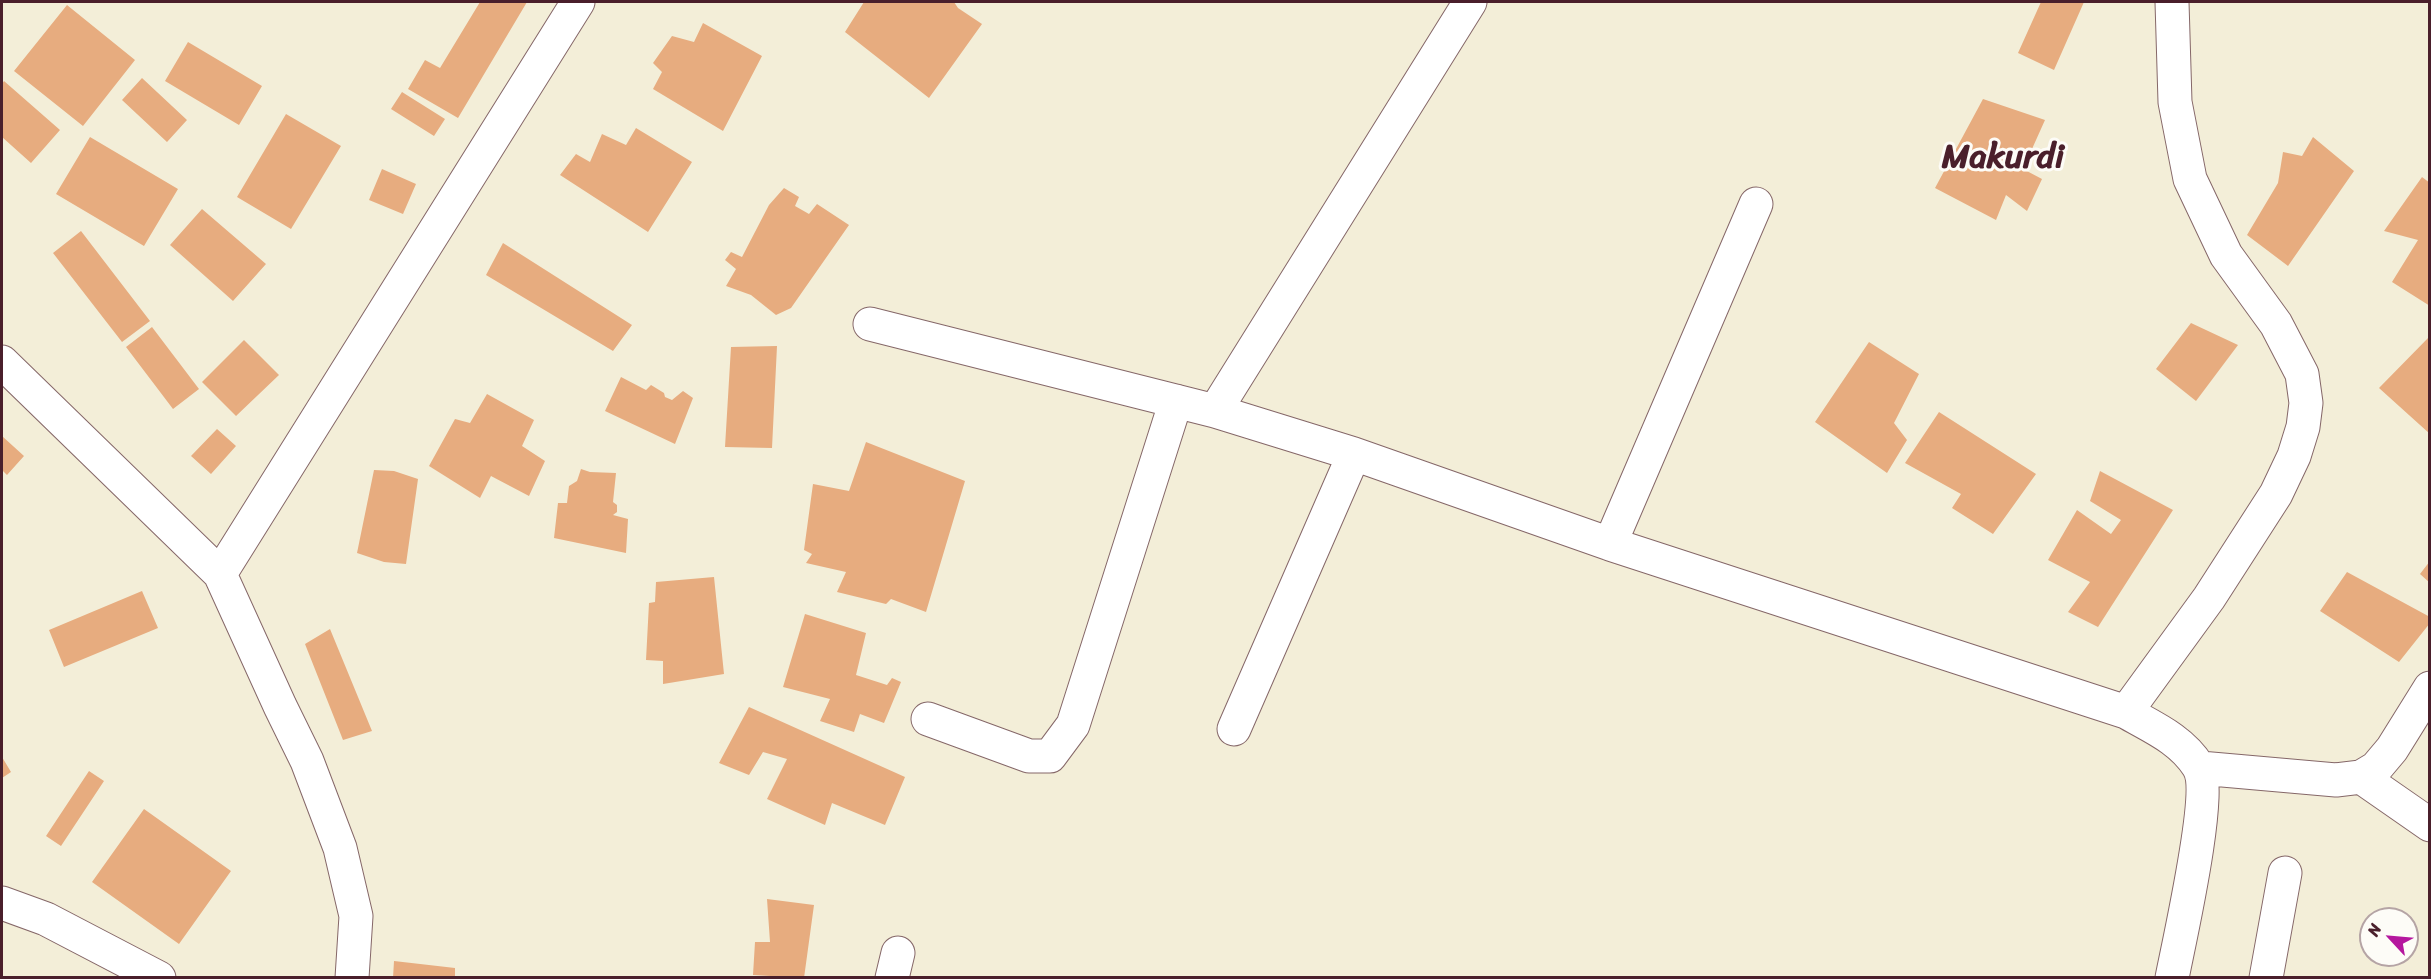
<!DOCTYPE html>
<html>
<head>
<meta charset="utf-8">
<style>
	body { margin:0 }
	#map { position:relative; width:2431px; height:979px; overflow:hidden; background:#f3eed8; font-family:Sriracha,sans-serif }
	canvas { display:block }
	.frame { position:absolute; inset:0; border:3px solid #4a1f2b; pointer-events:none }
	.north { position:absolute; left:2359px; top:907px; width:60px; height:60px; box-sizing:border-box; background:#fdfcf7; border:2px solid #b5a4a5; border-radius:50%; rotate:296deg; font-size:16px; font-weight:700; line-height:24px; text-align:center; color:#4a1f2b }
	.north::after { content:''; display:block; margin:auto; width:21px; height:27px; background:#b5179e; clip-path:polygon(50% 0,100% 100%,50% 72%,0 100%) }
</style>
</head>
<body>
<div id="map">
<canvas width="2431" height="979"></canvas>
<div class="frame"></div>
<div class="north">N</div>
</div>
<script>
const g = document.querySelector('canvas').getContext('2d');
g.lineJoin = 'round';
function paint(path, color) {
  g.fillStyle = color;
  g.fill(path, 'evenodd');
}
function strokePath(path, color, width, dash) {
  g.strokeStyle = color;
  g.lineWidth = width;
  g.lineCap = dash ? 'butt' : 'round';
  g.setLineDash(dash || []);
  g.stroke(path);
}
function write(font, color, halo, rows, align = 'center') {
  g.font = font + ' Sriracha,sans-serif';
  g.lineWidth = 6;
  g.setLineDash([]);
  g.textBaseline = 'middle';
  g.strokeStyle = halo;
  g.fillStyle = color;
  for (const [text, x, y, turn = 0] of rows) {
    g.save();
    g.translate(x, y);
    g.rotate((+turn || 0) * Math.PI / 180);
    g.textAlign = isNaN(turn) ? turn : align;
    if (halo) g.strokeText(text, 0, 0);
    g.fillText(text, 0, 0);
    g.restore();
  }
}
paint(new Path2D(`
	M480 2H527L458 118 408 89 425 60 440 68Z
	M864 2H954L958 8 982 24 929 98 845 32Z
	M2041 2H2084L2054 70 2018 53Z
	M67 5 135 60 83 126 14 71Z
	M703 23 762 56 723 131 653 89 662 72 653 63 672 36 694 42Z
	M188 42 262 86 239 125 165 81Z
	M142 78 187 120 167 142 122 100Z
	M4 81 60 130 31 163 2 137V84Z
	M402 92 445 119 434 136 391 109Z
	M1983 99 2045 120 2023 169 2042 179 2027 211 2006 195 1996 220 1935 188Z
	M286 114 341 146 291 229 237 197Z
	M636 128 692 162 648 232 560 175 576 154 590 162 602 134 626 145Z
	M90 137 178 189 144 246 56 194Z
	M2313 137 2354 171 2288 266 2247 235 2278 183 2283 152 2302 156Z
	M382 169 416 184 403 214 369 200Z
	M2422 177 2430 183V306L2392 282 2418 240 2384 231Z
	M784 188 799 197 795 206 809 214 817 204 849 225 791 308 776 315 751 295 726 286 736 269 725 260 731 252 742 257 769 205Z
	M202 209 266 264 233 301 170 245Z
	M81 231 150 321 122 342 53 253Z
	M503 243 632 325 613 351 486 275Z
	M2191 323 2238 345 2196 401 2156 369Z
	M152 327 199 389 173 409 126 347Z
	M2430 336V434L2379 388Z
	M244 340 279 375 236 416 202 382Z
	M1869 342 1919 374 1894 423 1907 440 1887 473 1815 422Z
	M777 346 772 448 725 447 731 347Z
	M621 377 646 390 651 385 664 393 665 397 672 400 683 391 693 398 675 444 605 411Z
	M487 394 534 420 522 446 545 461 529 496 491 476 480 498 429 466 455 419 470 423Z
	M1939 412 2036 474 1993 534 1952 508 1961 494 1905 463Z
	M217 429 236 446 211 474 191 456Z
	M2 436 24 456 7 475 2 470Z
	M866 442 965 481 926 612 891 599 886 604 837 592 846 572 806 563 812 554 804 550 813 484 849 491Z
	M581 469 590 472 616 473 613 502 617 505V512L613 515 628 519 626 553 554 538 558 503H567L569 486 577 481Z
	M374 470 394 471 418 479 406 564 384 562 357 553Z
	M2100 471 2173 510 2098 627 2068 612 2090 582 2048 560 2077 510 2111 534 2121 520 2090 501Z
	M2430 561V583L2420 574Z
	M2347 572 2430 617V623L2399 662 2320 611Z
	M714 577 724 674 663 684V661L646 660 649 603 655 602 656 582Z
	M142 591 158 628 64 667 49 630Z
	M805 614 866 633 856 675 887 685 892 678 901 682 884 723 860 714 854 732 820 721 830 699 783 687Z
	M330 629 372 731 343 740 305 644Z
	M749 707 905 777 885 825 832 803 825 825 767 799 787 759 763 752 749 775 719 763Z
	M2 757 11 772 2 778Z
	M89 771 104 781 61 846 46 836Z
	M144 809 231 871 179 944 92 882Z
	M767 899 814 905 804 978 753 975 755 942H770Z
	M394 961 455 968V978H393Z`), '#e7ac7f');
const minor = new Path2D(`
	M870 324 1215 411 1354 454 1610 544 2126 712C2152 727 2181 739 2198 766 2214 790 2179 942 2172 978
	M2 362 220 574 280 706 307 761 340 848 356 916 352 978
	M1215 411 1470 2
	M1610 544 1756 204
	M220 574 578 2
	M2126 712 2209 598 2276 494 2294 456 2303 427 2306 403 2302 374 2276 324 2226 255 2190 179 2175 102 2172 2
	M928 719 1029 756H1050L1073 725 1176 401
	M1234 729 1354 454
	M2200 768 2336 780 2361 777 2376 768 2392 749 2430 688
	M2361 777 2430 825
	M2 903 46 919 159 978
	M892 978 898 953
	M2266 978 2285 873`);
strokePath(minor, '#856768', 35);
strokePath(minor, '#fff', 33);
write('bold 34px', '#4a1f2b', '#fdfcf7', [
	["Makurdi",2003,158]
]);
</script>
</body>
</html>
